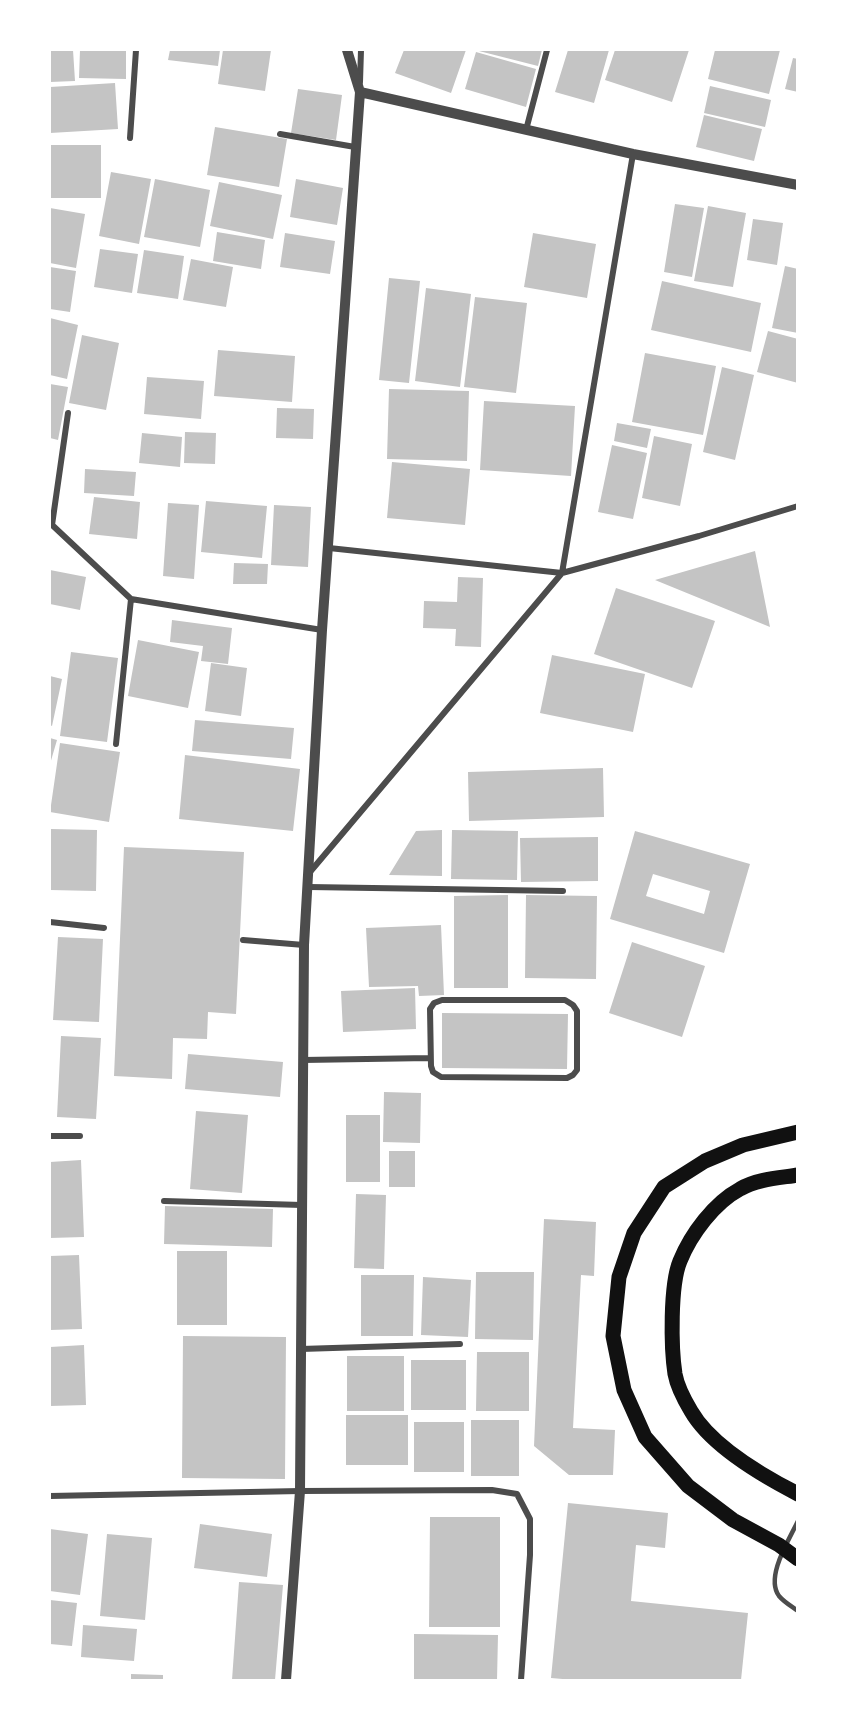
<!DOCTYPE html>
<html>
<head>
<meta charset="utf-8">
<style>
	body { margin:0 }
	#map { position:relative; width:847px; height:1730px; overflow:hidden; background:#fff; font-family:"Roboto Serif",serif }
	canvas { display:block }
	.frame { position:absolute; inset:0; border:51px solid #fff; pointer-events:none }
</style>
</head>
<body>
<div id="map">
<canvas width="847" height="1730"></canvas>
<div class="frame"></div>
</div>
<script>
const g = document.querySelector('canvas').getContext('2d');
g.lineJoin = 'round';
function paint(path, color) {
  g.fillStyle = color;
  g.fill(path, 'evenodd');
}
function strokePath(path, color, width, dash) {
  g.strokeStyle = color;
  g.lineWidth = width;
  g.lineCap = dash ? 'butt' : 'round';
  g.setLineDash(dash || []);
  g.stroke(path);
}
paint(new Path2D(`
	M50 50H73L75 81 50 82Z
	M80 50H126V79L79 78Z
	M170 50H220L218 66 168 60Z
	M223 50H271L265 91 218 84Z
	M404 50H466L451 93 395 73Z
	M475 50H542L538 66Z
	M568 50H609L594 103 555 92Z
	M615 50H689L672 102 605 80Z
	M715 50H780L769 94 708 79Z
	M476 52 536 69 526 107 465 89Z
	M793 58 798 59V92L785 89Z
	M115 83 118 129 50 133V87Z
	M710 86 771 100 765 127 704 113Z
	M298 89 342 95 336 140 291 133Z
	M704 115 762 129 754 161 696 147Z
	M215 127 287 139 279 187 207 175Z
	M50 145H101V198H50Z
	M111 172 151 179 139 244 99 236Z
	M155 179 210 190 200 247 144 237Z
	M296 179 343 188 337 225 290 217Z
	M219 182 282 195 273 239 210 226Z
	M675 204 704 208 692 277 664 272Z
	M708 206 746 213 733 287 694 281Z
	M50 208 85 214 76 268 50 263Z
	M753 219 783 223 777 265 747 260Z
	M217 232 265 240 261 269 213 261Z
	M285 233 335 241 330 274 280 267Z
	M533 233 596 244 587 298 524 287Z
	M100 249 138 254 132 293 94 287Z
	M144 250 184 256 178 299 137 293Z
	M191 259 233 267 226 307 183 300Z
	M785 266 798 269V333L772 328Z
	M50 267 76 271 70 312 50 309Z
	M389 278 420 281 409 383 379 380Z
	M662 281 761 303 751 352 651 330Z
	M426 288 471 294 460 387 415 381Z
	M475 297 527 303 516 393 464 387Z
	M50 318 78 325 67 379 50 375Z
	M768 331 798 339V383L757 372Z
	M82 335 119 343 106 410 69 403Z
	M218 350 295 356 292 402 214 396Z
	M645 353 716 366 703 435 632 422Z
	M722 367 754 375 735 460 703 452Z
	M147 377 204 381 201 419 144 414Z
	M50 384 68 387 58 440 50 438Z
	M389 389 469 391 467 461 387 459Z
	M484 401 575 406 571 476 480 470Z
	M277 408 314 409 313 439 276 438Z
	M617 423 651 429 647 448 614 441Z
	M185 432 216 433 215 464 184 463Z
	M142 433 182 437 180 467 139 463Z
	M654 436 692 444 680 506 642 498Z
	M612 445 647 453 633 519 598 512Z
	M392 462 470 469 465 525 387 518Z
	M85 469 136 472 134 496 84 493Z
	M94 497 140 502 137 539 89 534Z
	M206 501 267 506 262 558 201 552Z
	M168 503 199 505 194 579 163 576Z
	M274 505 311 507 308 567 271 565Z
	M755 551 770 627 655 580Z
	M234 563 268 564 267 584H233Z
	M50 570 86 577 80 610 50 604Z
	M458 577 483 578 481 647 455 646 456 629 423 628 424 601 457 602Z
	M616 588 715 621 692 688 594 654Z
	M172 620 232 628 228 664 201 661 203 646 170 642Z
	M138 640 199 652 188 708 128 696Z
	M71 652 118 658 107 742 60 736Z
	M552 655 645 674 633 732 540 713Z
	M211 663 247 668 241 716 205 711Z
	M50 676 62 679 52 726 50 725Z
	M195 720 294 728 291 759 192 751Z
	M50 738 57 740 50 764Z
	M60 743 120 752 109 822 50 812Z
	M185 755 300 769 293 831 179 819Z
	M603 768 604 817 469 821 468 772Z
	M51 829 97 830 96 891 50 890Z
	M442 830V876L389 875 416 831Z
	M452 830 518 831 517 880 451 879Z
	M635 831 750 864 724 953 610 919ZM653 874 710 891 704 914 646 896Z
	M598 837V881L521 882 520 838Z
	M124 847 244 852 236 1014 208 1012 207 1039 173 1038 172 1079 114 1076Z
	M508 895V988H454V896Z
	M526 895 597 896 596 979 525 978Z
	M441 925 444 995 419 996 418 986 369 987 366 928Z
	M58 937 103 939 99 1022 53 1020Z
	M632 942 705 966 682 1037 609 1013Z
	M415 988 416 1029 343 1032 341 991Z
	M442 1013 568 1014 567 1069 442 1068Z
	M61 1036 101 1038 96 1119 57 1117Z
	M188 1054 283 1062 280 1097 185 1089Z
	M384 1092 421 1093 420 1143 383 1142Z
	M196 1111 248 1115 242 1193 190 1189Z
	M346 1115H380V1182H346Z
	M389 1151H415V1187H389Z
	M81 1160 84 1237 50 1238V1162Z
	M356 1194 386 1195 384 1269 354 1268Z
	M165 1206 273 1209 272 1247 164 1244Z
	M544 1219 596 1222 594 1276 581 1275 573 1428 615 1430 613 1475H569L534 1446Z
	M177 1251H227V1325H177Z
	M79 1255 82 1329 50 1330V1256Z
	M476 1272H534L533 1340 475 1339Z
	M361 1275H414L413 1336H361Z
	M423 1277 471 1280 468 1337 421 1335Z
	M183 1336 286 1337 285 1479 182 1478Z
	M84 1345 86 1405 50 1406V1347Z
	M477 1352H529V1411H476Z
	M347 1356H404V1411H347Z
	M411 1360H466V1410H411Z
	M346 1415H408V1465H346Z
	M471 1420H519V1476H471Z
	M414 1422H464V1472H414Z
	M568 1503 668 1513 665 1548 636 1545 631 1601 748 1613 741 1680H574L551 1678Z
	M430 1517H500V1627H429Z
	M200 1524 272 1534 267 1577 194 1568Z
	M50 1529 88 1534 80 1595 50 1591Z
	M107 1534 152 1538 145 1620 100 1616Z
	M239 1582 283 1585 275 1680H232Z
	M50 1600 77 1603 72 1646 50 1644Z
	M83 1625 137 1629 134 1661 81 1657Z
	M414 1634 498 1635 497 1680H414Z
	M131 1674 163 1675V1680H131Z`), '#c4c4c4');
strokePath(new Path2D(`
	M798 1521C789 1540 765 1577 779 1596 784 1602 791 1606 798 1611`), '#4c4c4c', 4.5);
strokePath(new Path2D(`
	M360 82 361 50
	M526 130 547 50
	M280 134 355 147
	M130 138 136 50
	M50 523 131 599 322 630
	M52 525 68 413
	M329 548 562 573 699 536 798 506
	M116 744 131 599
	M310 872 562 573 633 154
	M309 887 563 891
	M50 922 104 928
	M243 940 304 945
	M442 1000H565L573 1005 577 1011V1070L573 1075 567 1078 441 1077 433 1072 431 1066 430 1009 434 1003Z
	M303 1060 430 1058
	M50 1136H80
	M164 1201 302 1205
	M301 1349 460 1344
	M50 1496 300 1491 492 1490 517 1494 530 1519V1555L521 1680`), '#4c4c4c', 6);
strokePath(new Path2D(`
	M360 92 633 154 798 185
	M286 1680 300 1491 304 945 322 630 360 92 347 50`), '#4c4c4c', 10);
strokePath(new Path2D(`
	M798 1132 743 1145 705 1161 664 1187 634 1233 619 1277 613 1336 624 1390 645 1437 688 1486 733 1520 779 1545 798 1559
	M798 1175C779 1178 757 1179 740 1189 714 1203 691 1234 680 1261 670 1285 671 1348 675 1374 677 1385 685 1401 691 1411 711 1446 763 1476 798 1494`), '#111', 15);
</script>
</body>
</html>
